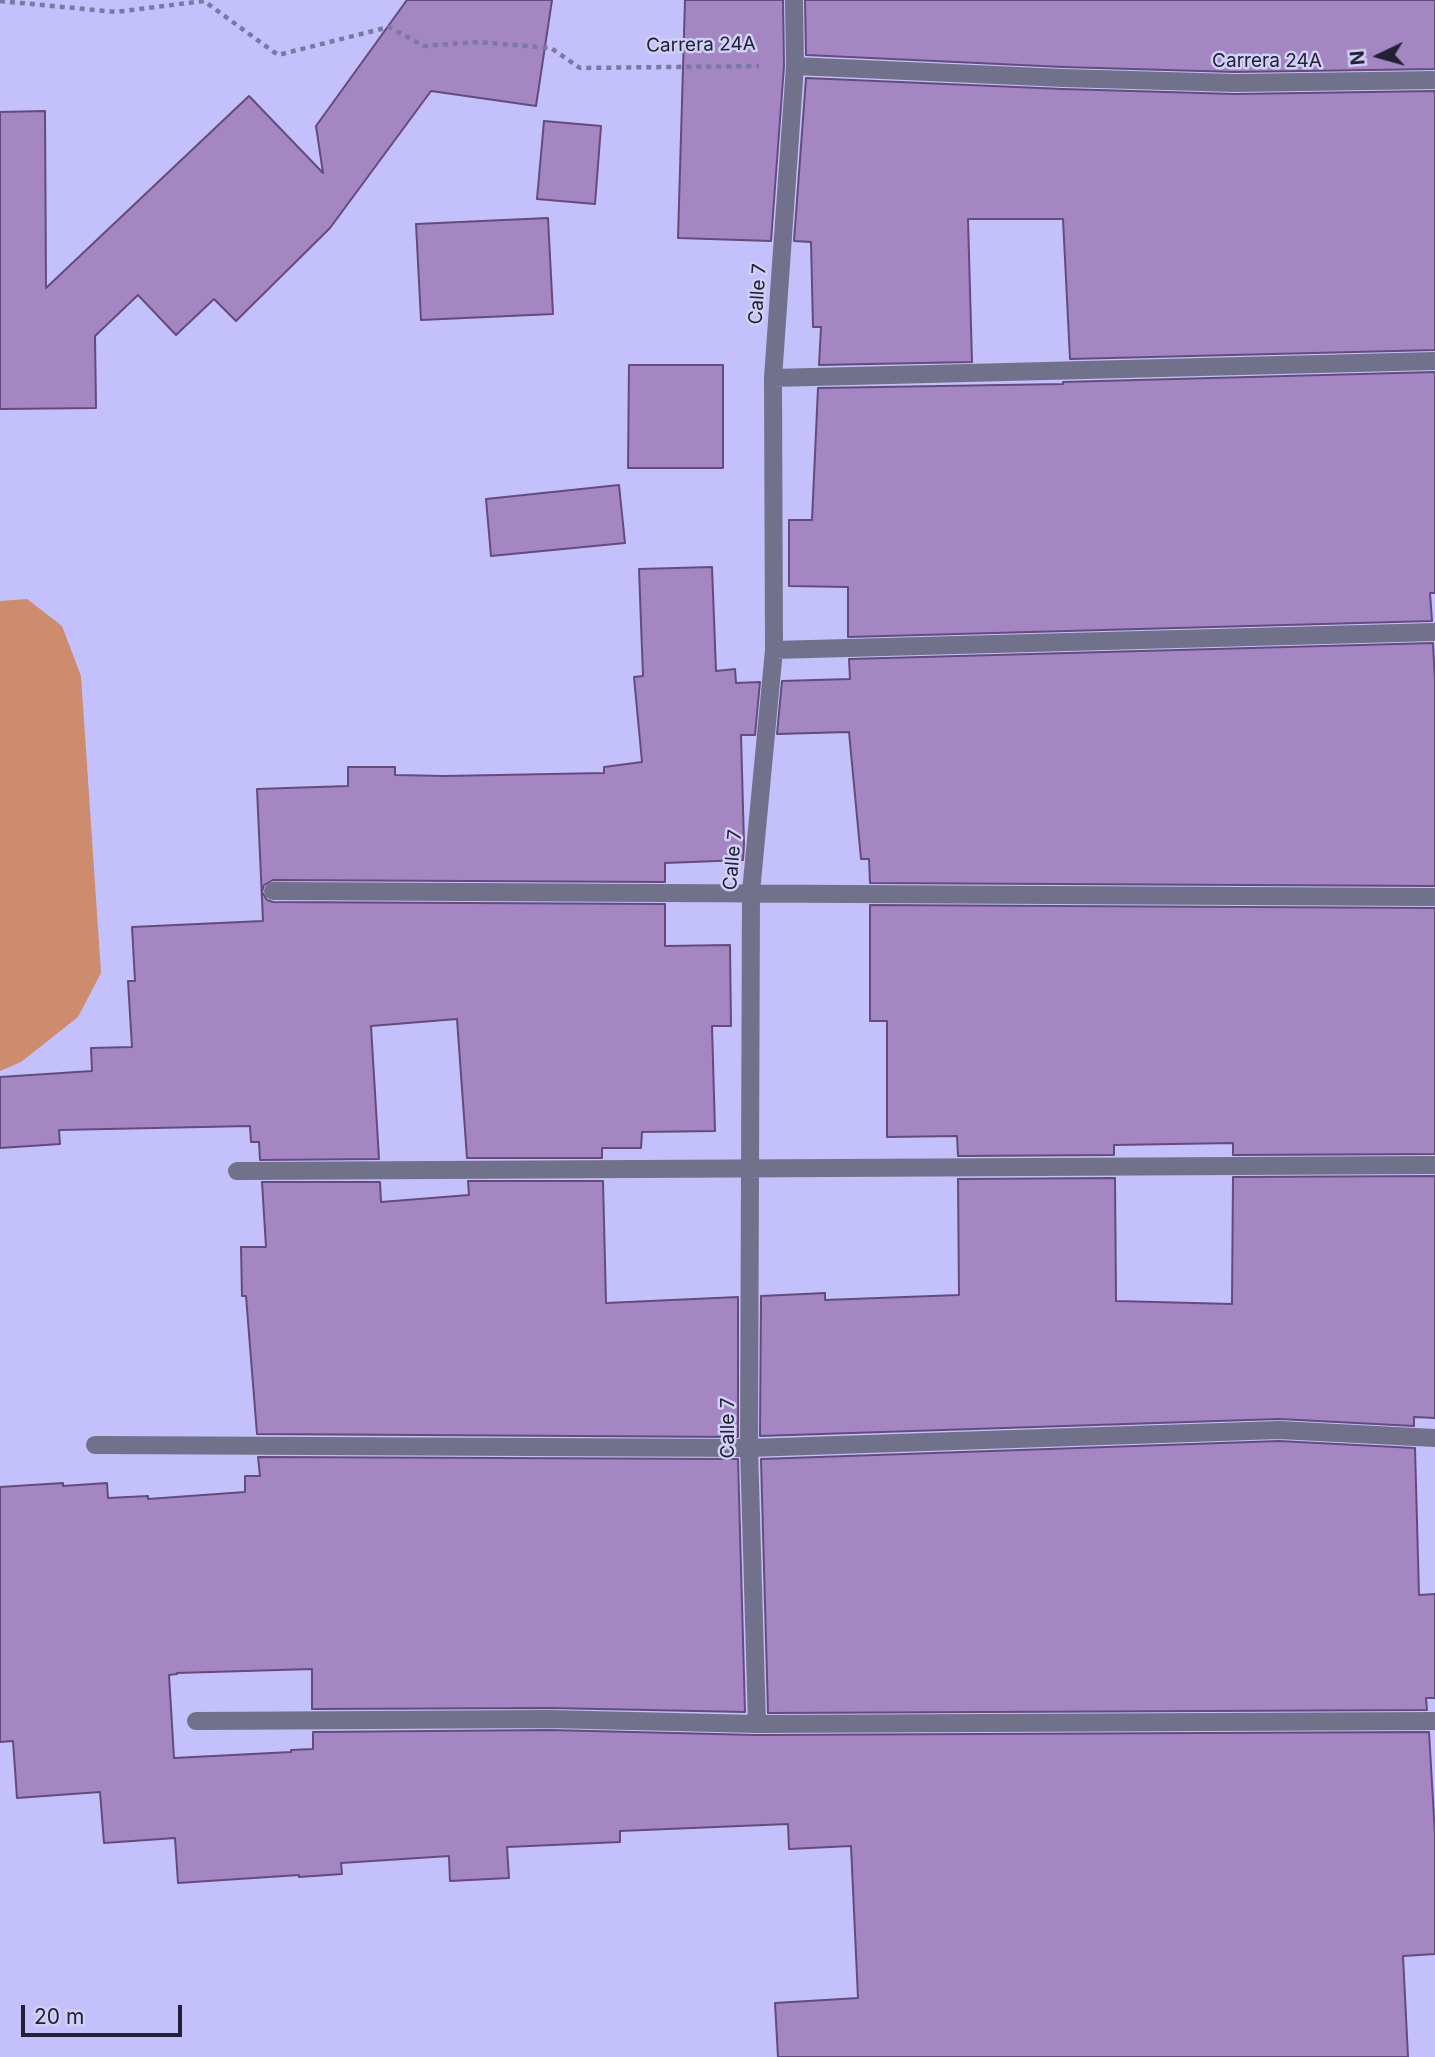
<!DOCTYPE html>
<html>
<head>
<meta charset="utf-8">
<style>
	body { margin:0 }
	#map { position:relative; width:1435px; height:2057px; overflow:hidden; background:#c3c0fc; font-family:Inter,sans-serif }
	canvas { display:block }
	.north { position:absolute; left:1344px; top:21px; width:70px; height:70px; -webkit-text-stroke:5px #d1d0f5; paint-order:stroke; rotate:265deg; font-size:19px; font-weight:700; line-height:28px; text-align:center; color:#222037 }
	.north::after { content:''; display:block; margin:auto; width:24px; height:32px; background:#222037; clip-path:polygon(50% 0,100% 100%,50% 72%,0 100%) }
	.scale { position:absolute; left:21px; top:2005px; width:161px; height:32px; box-sizing:border-box; border:4px solid #222037; border-top:0; padding-left:9px; font-size:21px; line-height:24px; white-space:nowrap; color:#222037; -webkit-text-stroke:5px #d1d0f5; paint-order:stroke }
</style>
</head>
<body>
<div id="map">
<canvas width="1435" height="2057"></canvas>
<div class="north">N</div>
<div class="scale">20 m</div>
</div>
<script>
const g = document.querySelector('canvas').getContext('2d');
g.lineJoin = 'round';
function paint(path, color) {
  g.fillStyle = color;
  g.fill(path, 'evenodd');
}
function strokePath(path, color, width, dash) {
  g.strokeStyle = color;
  g.lineWidth = width;
  g.lineCap = dash ? 'butt' : 'round';
  g.setLineDash(dash || []);
  g.stroke(path);
}
function write(font, color, halo, rows, align = 'center') {
  g.font = font + ' Inter,sans-serif';
  g.lineWidth = 5;
  g.setLineDash([]);
  g.textBaseline = 'middle';
  g.strokeStyle = halo;
  g.fillStyle = color;
  for (const [text, x, y, turn = 0] of rows) {
    g.save();
    g.translate(x, y);
    g.rotate((+turn || 0) * Math.PI / 180);
    g.textAlign = isNaN(turn) ? turn : align;
    if (halo) g.strokeText(text, 0, 0);
    g.fillText(text, 0, 0);
    g.restore();
  }
}
paint(new Path2D(`
	M27 599 62 626 81 676 101 973 78 1017 21 1062 0 1071V601Z`), '#cc8c6d');
const building = new Path2D(`
	M407 0H552L536 106 431 91 330 228 236 321 214 299 176 335 138 295 95 336 96 408 0 409V112L45 111 46 288 249 96 323 173 316 126Z
	M685 0H783L784 66 771 241 678 238Z
	M805 0H1435V69L1235 72 1063 67 806 55Z
	M806 78 1063 89 1235 94 1435 91V350L1070 359 1063 219H968L972 362 819 365 821 327H813L811 242 794 241Z
	M544 121 601 126 595 204 537 199Z
	M548 218 553 314 421 320 416 224Z
	M629 365H723V468H628Z
	M1435 372V593H1430L1432 621 848 637V587L789 586V520H812L818 388 1063 384V382Z
	M619 485 625 543 491 556 486 499Z
	M712 567 716 671 735 669 736 683 760 682 755 735H741L744 844 743 860 665 863V882L273 880 264 885 262 892 267 900 273 902 665 904V946L730 945 731 1026H712L715 1131 642 1132 641 1148H602V1158H467L457 1019 371 1026 379 1159 260 1160 259 1142H251L250 1126 59 1130 60 1144 0 1148V1077L92 1071 91 1048 132 1047 128 981H135L132 927 263 921 257 789 348 786V767H395V775L445 776 604 773V767L642 762 634 677 643 676 639 569Z
	M1433 643 1435 680V886L870 883 869 859H861L849 732 777 734 782 681 850 679 849 659Z
	M870 905 1435 908V1154L1233 1155V1143L1114 1145V1155L958 1156 957 1136 887 1137V1021H870Z
	M1435 1176V1418L1414 1417V1426L1279 1419 760 1436 761 1296 825 1293V1300L959 1295 958 1179 1115 1178 1116 1301 1232 1304 1233 1177Z
	M468 1181H603L606 1303 738 1297V1437L257 1434 246 1296H242L241 1247H266L262 1182H380L381 1202 469 1195Z
	M1279 1441 1415 1448 1419 1595 1435 1594V1698H1426L1427 1710 768 1713 761 1459Z
	M258 1457 738 1459 745 1712 550 1708 312 1709V1669L177 1673V1674L169 1675 174 1758 291 1752V1750L313 1749V1732L550 1730 757 1735 1429 1732 1435 1835V1954L1403 1956 1408 2057H778L775 2003 858 1998 851 1846 789 1849 788 1824 620 1831V1842L507 1847 509 1878 450 1881 449 1856 341 1863 342 1874 299 1877V1875L178 1883 175 1838 104 1843 100 1792 17 1798 13 1741 0 1742V1487L63 1483V1486L107 1483 108 1498 148 1496V1499L245 1492V1476H260Z`);
paint(building, '#a486c3');
strokePath(building, '#644b7c', 2);
strokePath(new Path2D(`
	M0 1 116 12 204 1 278 55 389 27 424 46 478 42 551 48 580 68 759 66`), '#7b79a4', 4.5, [5, 5]);
strokePath(new Path2D(`
	M795 66 1063 78 1235 83 1435 80
	M773 378 1435 361
	M774 650 1435 632
	M273 891 1435 897
	M237 1171 1435 1165
	M95 1445 749 1448 1279 1430 1435 1438
	M196 1721 550 1719 757 1724 1435 1721
	M757 1724 749 1448 751 892 774 650 773 378 795 66 794 0`), '#72718c', 18);
write('19px', '#222037', '#d1d0f5', [
	["Carrera 24A",701,45,-1],
	["Carrera 24A",1267,61],
	["Calle 7",758,294,-86],
	["Calle 7",733,860,-85],
	["Calle 7",728,1428,-90]
]);
</script>
</body>
</html>
